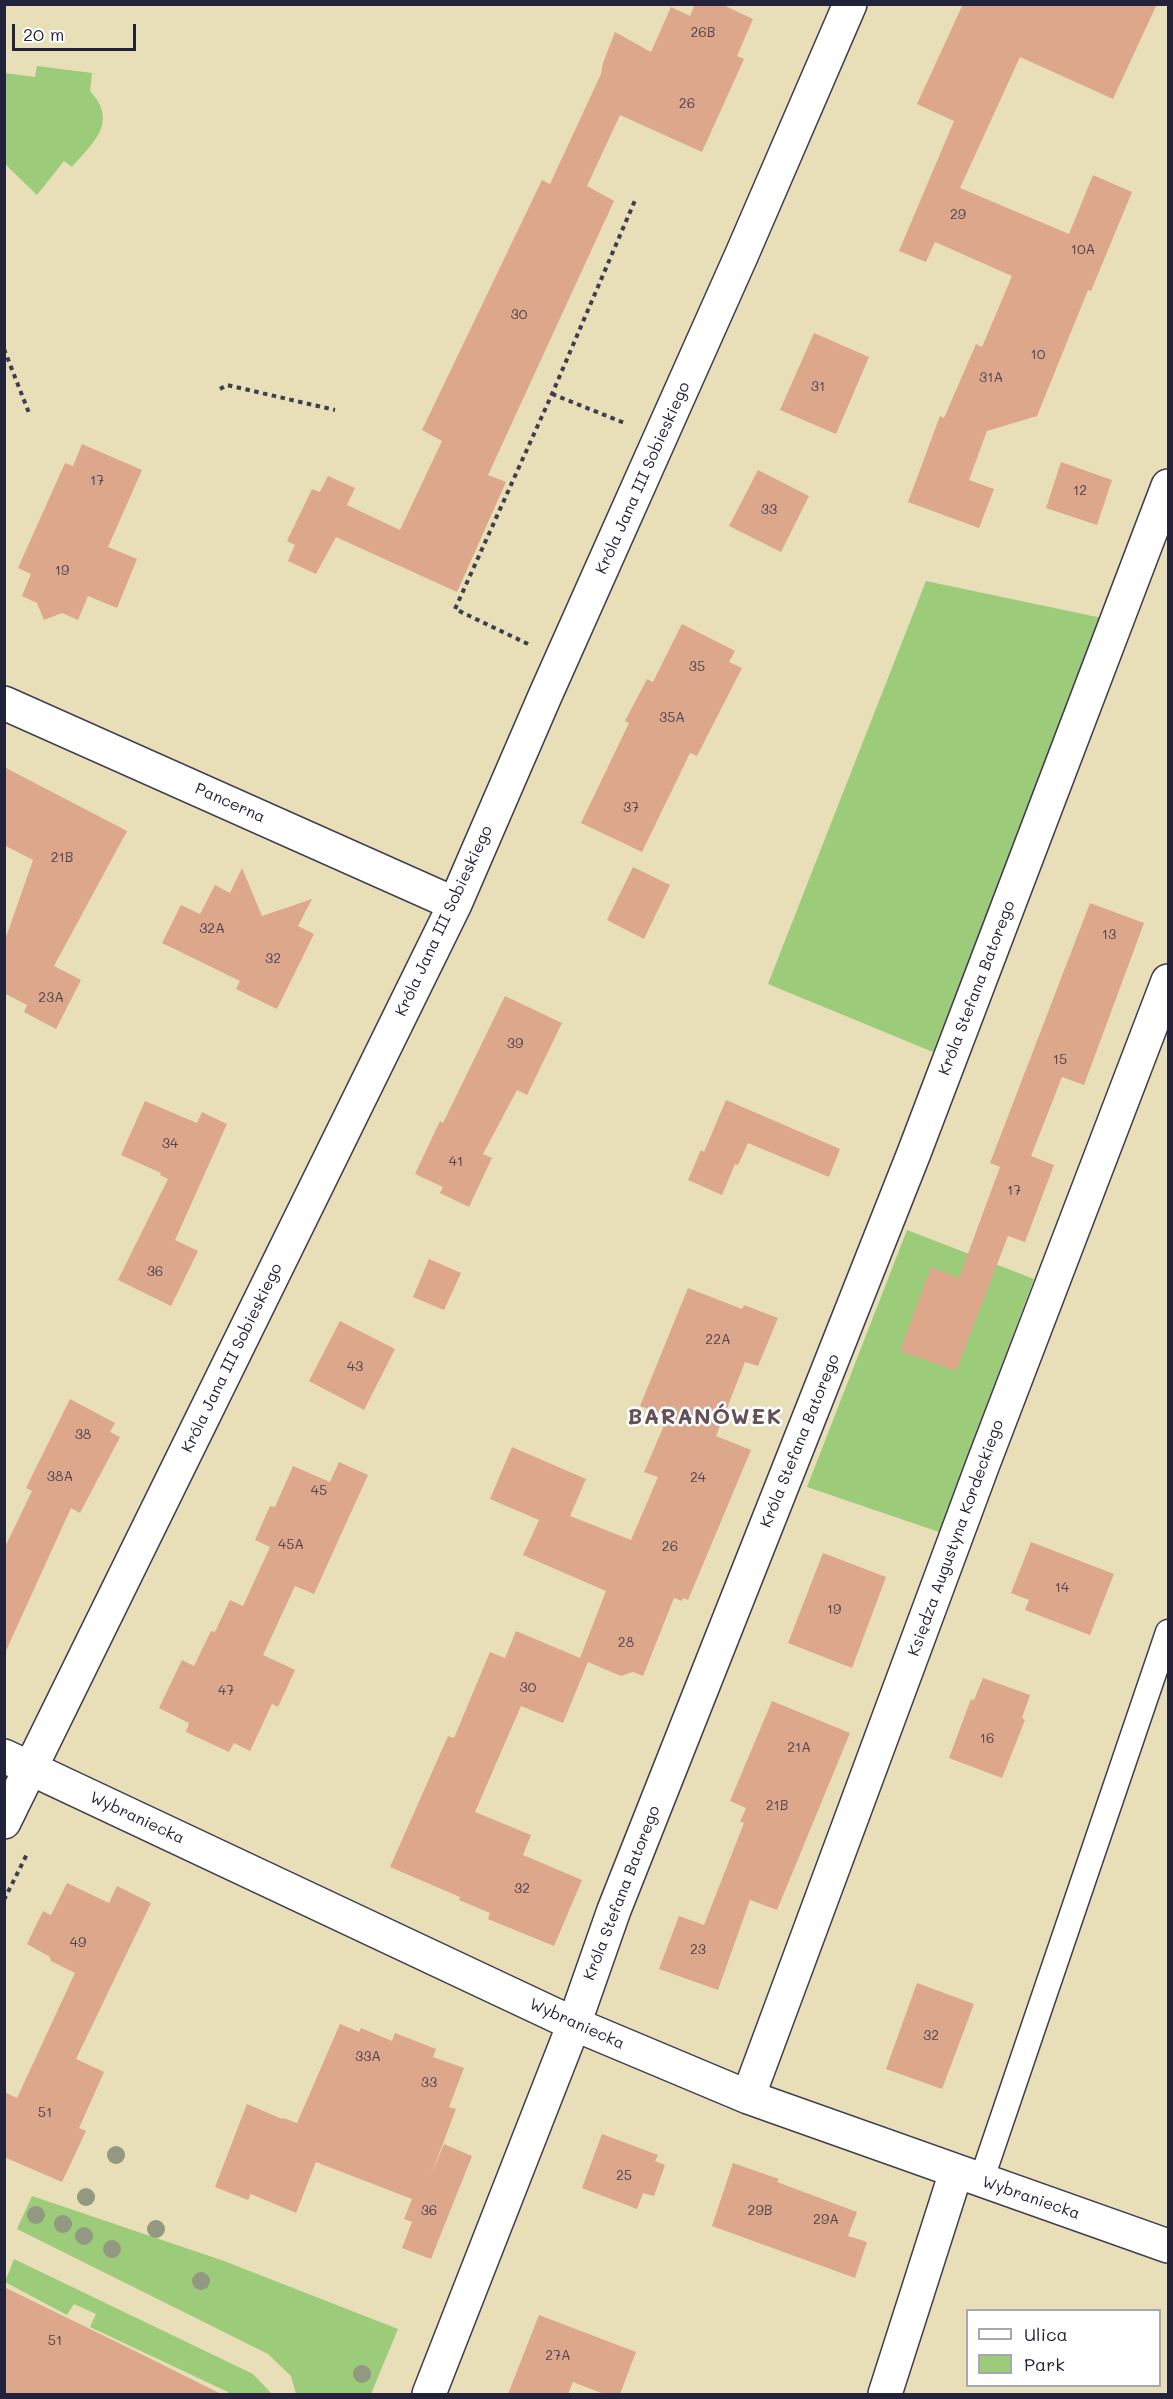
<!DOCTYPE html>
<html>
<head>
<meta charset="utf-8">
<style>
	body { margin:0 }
	#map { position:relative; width:1173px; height:2399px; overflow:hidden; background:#e8dfb9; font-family:Mali,sans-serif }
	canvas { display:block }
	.frame { position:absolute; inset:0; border:6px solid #22223b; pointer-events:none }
	.legend { position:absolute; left:966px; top:2309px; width:195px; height:78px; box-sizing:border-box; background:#fff; border:2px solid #a7a7b1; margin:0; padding:8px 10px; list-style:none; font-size:18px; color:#22223b }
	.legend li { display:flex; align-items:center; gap:12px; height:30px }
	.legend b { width:30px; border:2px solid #a7a7b1 }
	.scale { position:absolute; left:12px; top:24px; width:124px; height:27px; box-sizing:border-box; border:3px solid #22223b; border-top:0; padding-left:8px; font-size:18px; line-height:21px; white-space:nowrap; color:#22223b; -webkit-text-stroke:4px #fff; paint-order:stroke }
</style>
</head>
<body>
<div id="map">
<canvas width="1173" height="2399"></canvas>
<div class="frame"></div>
<ul class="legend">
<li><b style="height:8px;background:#fff"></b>Ulica</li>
<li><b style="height:16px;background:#9ccb79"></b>Park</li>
</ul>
<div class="scale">20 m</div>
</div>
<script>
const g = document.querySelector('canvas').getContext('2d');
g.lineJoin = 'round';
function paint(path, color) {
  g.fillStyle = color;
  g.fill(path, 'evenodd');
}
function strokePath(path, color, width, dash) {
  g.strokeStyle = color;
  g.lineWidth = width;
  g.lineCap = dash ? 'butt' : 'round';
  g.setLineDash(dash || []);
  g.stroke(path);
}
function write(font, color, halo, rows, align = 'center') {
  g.font = font + ' Mali,sans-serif';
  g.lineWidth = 5;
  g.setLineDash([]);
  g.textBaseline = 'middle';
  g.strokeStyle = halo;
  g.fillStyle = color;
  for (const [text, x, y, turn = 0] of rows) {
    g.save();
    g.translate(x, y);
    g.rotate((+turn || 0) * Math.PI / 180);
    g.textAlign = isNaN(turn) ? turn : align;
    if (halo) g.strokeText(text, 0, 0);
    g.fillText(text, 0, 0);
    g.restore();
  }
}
paint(new Path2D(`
	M37 66 92 73 90 91C119 122 93 143 72 167L64 161 37 195 5 164 4 73 35 77Z
	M926 581 1102 618 933 1052 768 984Z
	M907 1230 1034 1279 939 1532 807 1487Z
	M32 2196 224 2261 398 2329 371 2394H296L291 2376 268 2354 17 2229Z
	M14 2259 253 2374 272 2394H227L228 2392 90 2327 96 2314 74 2304 67 2315 5 2282Z`), '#9ccb79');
paint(new Path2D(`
	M695 4H721L753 19 737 56 744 59 702 152 620 115 587 186 614 201 488 475 506 482 457 592 336 537 316 574 288 561 295 545 287 541 312 489 320 492 328 476 355 488 347 505 400 530 442 441 422 430 542 180 550 184 601 74 603 63 615 32 651 52 671 7 690 16Z
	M963 4H1157L1113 99 1020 57 960 188 1069 234 1093 175 1132 192 1091 291 1088 290 1037 416 987 431 969 480 994 489 979 528 908 502 940 416 944 418 976 344 982 347 1012 276 935 242 926 262 899 251 954 121 917 104Z
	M814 333 869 357 836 434 780 410Z
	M82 444 142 470 108 547 137 559 117 608 88 596 78 620 62 613 44 620 37 603 22 596 31 574 18 568 65 463 73 466Z
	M1061 462 1112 480 1097 525 1046 508Z
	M758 470 809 496 781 552 729 526Z
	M682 624 735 651 729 662 742 668 697 756 690 753 642 852 581 823 629 723 625 721 647 679 653 682Z
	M4 767 127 831 54 966 81 980 56 1029 24 1012 27 1005 4 993 5 940 33 860 4 845Z
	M633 867 670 885 644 939 607 920Z
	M242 868 262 916 312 899 298 926 314 934 277 1009 236 989 240 981 162 943 181 905 200 914 215 885 230 893Z
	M1090 903 1144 923 1084 1085 1062 1077 1031 1156 1054 1165 1025 1242 1008 1236 956 1371 900 1351 931 1267 959 1278 1000 1167 990 1163Z
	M505 996 562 1023 527 1095 517 1090 483 1154 492 1158 469 1207 440 1193 443 1187 415 1174 440 1121 443 1123Z
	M726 1100 840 1149 829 1177 748 1143 738 1165 735 1164 722 1195 688 1180 701 1150 704 1152Z
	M145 1101 197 1123 202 1112 227 1124 175 1240 198 1251 171 1306 118 1280 168 1179 160 1175 161 1173 121 1155Z
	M429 1259 461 1273 444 1310 413 1297Z
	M688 1288 742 1309 744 1305 778 1318 758 1366 745 1362 716 1436 751 1450 688 1600 683 1598 682 1601 674 1598 643 1676 633 1672 621 1676 588 1662 563 1723 521 1706 475 1812 531 1835 523 1855 582 1880 554 1946 488 1919 490 1913 459 1900 460 1897 390 1867 448 1736 454 1738 490 1652 505 1658 516 1631 580 1658 606 1591 523 1555 539 1520 490 1499 512 1447 586 1479 570 1516 631 1540 658 1477 644 1472 668 1416 640 1406Z
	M340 1321 395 1349 364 1410 309 1381Z
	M70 1399 115 1423 110 1432 120 1437 80 1513 71 1508 4 1655V1549L32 1491 26 1488Z
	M339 1462 368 1475 314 1594 295 1586 263 1655 295 1670 278 1707 272 1704 250 1751 234 1743 229 1752 186 1732 189 1723 159 1708 182 1660 194 1666 211 1631 215 1632 230 1600 243 1606 270 1547 255 1540 270 1506 275 1507 293 1466 330 1482Z
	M1031 1542 1114 1574 1090 1635 1025 1610 1029 1600 1011 1593Z
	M823 1553 886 1577 852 1668 788 1643Z
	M983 1678 1030 1695 1022 1718 1025 1720 1002 1778 949 1758 971 1699 974 1700Z
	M772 1701 850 1733 777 1910 750 1900 718 1990 659 1969 679 1916 704 1925 744 1823 740 1822 746 1808 730 1801Z
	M67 1883 109 1903 117 1886 151 1903 76 2059 104 2072 79 2128 86 2131 62 2182 4 2157V2092L17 2098 75 1973 51 1961 50 1957 27 1944 43 1911 51 1915Z
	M917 1983 974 2004 942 2089 886 2069Z
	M340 2024 359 2032 361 2028 392 2041 395 2033 436 2049 433 2057 464 2068 449 2107 456 2109 431 2175 444 2144 472 2156 431 2259 402 2248 412 2222 404 2219 412 2199 316 2162 296 2213 251 2194 248 2200 215 2187 247 2104 282 2119 283 2118 297 2123Z
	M602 2134 658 2155 655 2161 665 2165 654 2196 643 2193 637 2209 582 2188Z
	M733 2163 779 2179 777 2182 857 2212 848 2236 867 2242 855 2278 712 2226Z
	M4 2287 135 2351 221 2394H4Z
	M539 2315 636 2352 620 2394H604L573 2382 568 2394H508Z`), '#dca78b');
const service = new Path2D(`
	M981 2181 1168 1632`);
const minor = new Path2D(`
	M4 703 455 904
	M4 1756 574 2024 748 2097 1168 2246
	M4 1822 455 904 545 696 742 254 850 4
	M748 2097 983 1464 1168 981
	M429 2394 574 2024 614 1910 914 1153 1168 486
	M885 2394 956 2172`);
strokePath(service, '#403e4e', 27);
strokePath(minor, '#403e4e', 36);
strokePath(new Path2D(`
	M4 349 29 413
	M220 389 227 385 335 410
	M552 394 627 424
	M528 644 455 609 552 394 636 198
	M4 1900 28 1852`), '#403e4e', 4, [4.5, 4.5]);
strokePath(service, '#fff', 24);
strokePath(minor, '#fff', 33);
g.fillStyle = '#939880';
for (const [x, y] of [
	[116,2155],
	[86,2197],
	[36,2215],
	[63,2224],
	[156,2229],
	[84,2236],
	[112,2249],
	[201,2281],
	[362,2374]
]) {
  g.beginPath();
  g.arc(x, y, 9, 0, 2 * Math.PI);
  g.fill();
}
write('14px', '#50434f', null, [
	["26B",703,33],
	["26",687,104],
	["29",958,215],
	["10A",1083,250],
	["30",519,315],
	["10",1038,355],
	["31A",991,378],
	["31",818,387],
	["17",97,481],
	["12",1080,491],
	["33",769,510],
	["19",62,571],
	["35",697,667],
	["35A",672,718],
	["37",631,808],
	["21B",62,858],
	["32A",212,929],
	["13",1109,935],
	["32",273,959],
	["23A",51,998],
	["39",515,1044],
	["15",1060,1060],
	["34",170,1144],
	["41",456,1162],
	["17",1014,1191],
	["36",155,1272],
	["22A",718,1340],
	["43",355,1367],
	["38",83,1435],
	["38A",60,1477],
	["24",698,1478],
	["45",319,1491],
	["45A",291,1545],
	["26",670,1547],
	["14",1062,1588],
	["19",834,1610],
	["28",626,1643],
	["30",528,1688],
	["47",226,1691],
	["16",987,1739],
	["21A",799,1748],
	["21B",777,1806],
	["32",522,1889],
	["49",78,1943],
	["23",698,1950],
	["32",931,2036],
	["33A",368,2057],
	["33",429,2083],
	["51",45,2113],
	["25",624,2176],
	["36",429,2211],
	["29B",760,2211],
	["29A",826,2220],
	["51",55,2341],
	["27A",558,2356]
]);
write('16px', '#22223b', '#fff', [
	["Króla Jana III Sobieskiego",643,478,-66],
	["Pancerna",230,803,24],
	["Króla Jana III Sobieskiego",444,921,-65],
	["Króla Stefana Batorego",977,988,-69],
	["Króla Jana III Sobieskiego",232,1358,-64],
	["Króla Stefana Batorego",800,1441,-68],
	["Księdza Augustyna Kordeckiego",956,1538,-70],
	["Wybraniecka",137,1818,25],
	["Króla Stefana Batorego",622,1893,-69],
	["Wybraniecka",577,2024,24],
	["Wybraniecka",1031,2198,19]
]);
g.letterSpacing = '1.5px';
write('bold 22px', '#635157', '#fff', [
	["BARANÓWEK",705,1417]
]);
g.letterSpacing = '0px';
</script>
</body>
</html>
